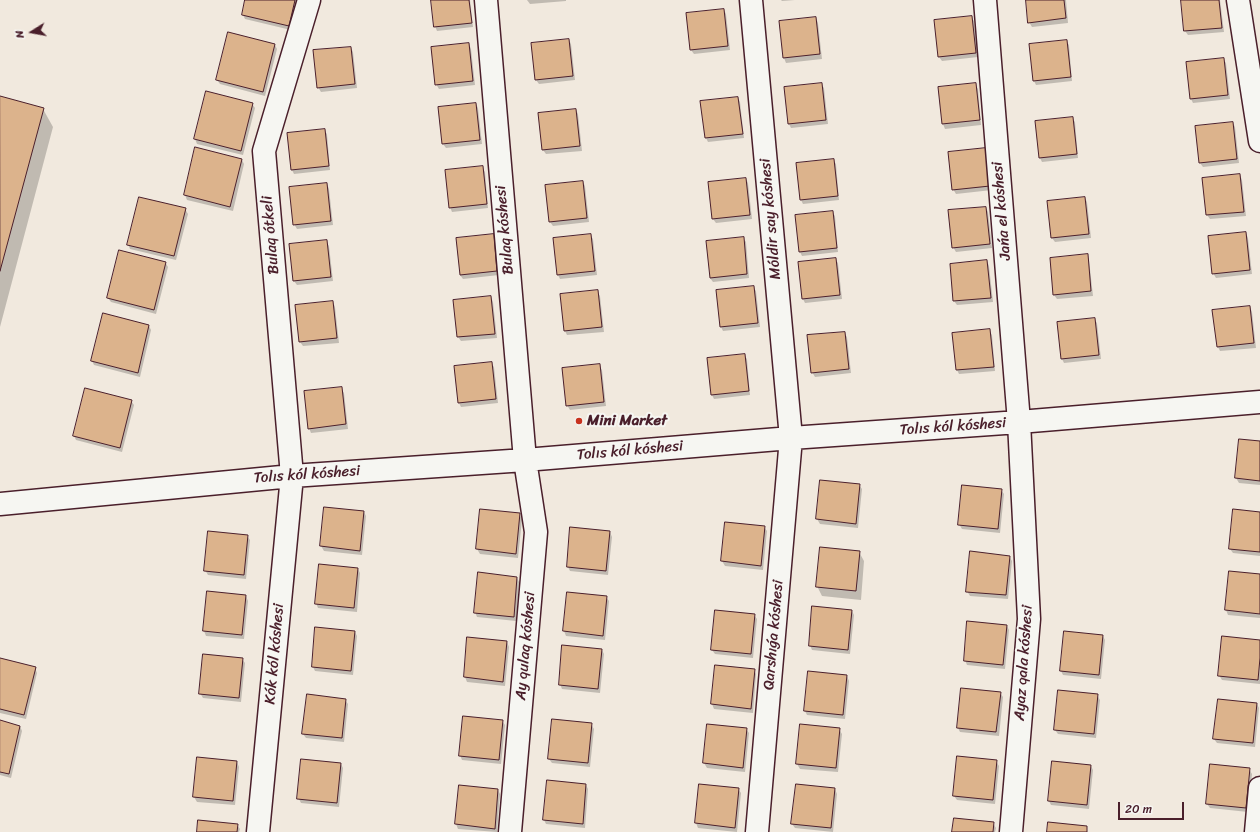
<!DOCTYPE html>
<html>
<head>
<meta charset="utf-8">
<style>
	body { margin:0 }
	#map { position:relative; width:1260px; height:832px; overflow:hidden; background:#f1e9de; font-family:Sriracha,sans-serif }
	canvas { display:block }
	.north { position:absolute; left:12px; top:12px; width:40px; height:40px; -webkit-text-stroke:3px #f6f6f2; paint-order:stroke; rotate:259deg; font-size:11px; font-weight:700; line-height:16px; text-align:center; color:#4a1f2b }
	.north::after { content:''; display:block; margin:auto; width:14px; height:18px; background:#4a1f2b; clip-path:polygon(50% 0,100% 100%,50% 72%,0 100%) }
	.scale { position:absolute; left:1118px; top:802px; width:66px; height:18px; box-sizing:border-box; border:2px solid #4a1f2b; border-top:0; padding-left:5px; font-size:12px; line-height:14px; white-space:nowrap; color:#4a1f2b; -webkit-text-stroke:3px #f6f6f2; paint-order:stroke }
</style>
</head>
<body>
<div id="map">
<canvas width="1260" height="832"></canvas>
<div class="north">N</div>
<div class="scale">20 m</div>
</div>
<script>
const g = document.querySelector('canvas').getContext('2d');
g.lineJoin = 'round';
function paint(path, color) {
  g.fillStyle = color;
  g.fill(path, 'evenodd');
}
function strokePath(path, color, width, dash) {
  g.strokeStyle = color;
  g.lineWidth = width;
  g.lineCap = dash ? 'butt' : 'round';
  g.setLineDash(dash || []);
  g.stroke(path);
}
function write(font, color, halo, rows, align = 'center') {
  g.font = font + ' Sriracha,sans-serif';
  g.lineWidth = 4;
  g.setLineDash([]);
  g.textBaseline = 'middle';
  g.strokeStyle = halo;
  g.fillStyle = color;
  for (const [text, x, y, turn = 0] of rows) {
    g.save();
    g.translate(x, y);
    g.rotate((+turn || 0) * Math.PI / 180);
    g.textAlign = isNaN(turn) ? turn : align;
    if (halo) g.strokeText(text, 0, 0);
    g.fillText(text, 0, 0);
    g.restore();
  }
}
paint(new Path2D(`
	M246 0H299L291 30 245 19 243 15Z
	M432 0H470L473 27 437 31 435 26Z
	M527 0H566V1L530 4Z
	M781 0H795L782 1Z
	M1027 0H1066L1068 23 1032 27 1029 22Z
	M1182 0H1220L1224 32 1188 35 1185 31Z
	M724 10 726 14 730 50 694 54 691 50Z
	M971 17 974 21 978 57 942 61 939 57Z
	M816 18 818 23 822 59 786 63 784 58 780 22Z
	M569 40 571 44 575 80 539 84 536 80Z
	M1066 41 1069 45 1072 81 1036 85 1034 81Z
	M469 44 471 49 475 85 439 89 436 84Z
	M275 45 277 49 265 96 220 84 217 80Z
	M351 48 353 52 357 88 321 92 318 87Z
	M1223 59 1226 63 1230 99 1193 103 1191 99Z
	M821 84 824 88 828 124 791 128 789 124Z
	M975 84 978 89 981 125 945 129 943 124 939 88Z
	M0 97 43 109 53 127 0 327Z
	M738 98 740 102 744 138 708 142 706 138Z
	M252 104 255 108 243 155 197 144 195 139Z
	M476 104 478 108 482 144 446 148 443 144Z
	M576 110 578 114 582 151 546 154 543 150 539 114Z
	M1072 118 1075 122 1078 158 1042 162 1040 158Z
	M1233 123 1235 127 1239 163 1203 167 1200 163Z
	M324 130 327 134 330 170 294 174 292 170 288 134Z
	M196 148 242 160 244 164 233 211 187 200 185 195Z
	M986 149 992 190 956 194 953 189Z
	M833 160 836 164 839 200 803 204 801 200Z
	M482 167 485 172 488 208 452 212 450 207Z
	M1240 175 1242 180 1246 216 1210 219 1207 215 1203 179Z
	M746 179 748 183 752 219 716 223 713 219Z
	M583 182 585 186 589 222 553 226 550 222Z
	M327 184 329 189 333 225 297 229 294 224Z
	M1085 198 1087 202 1091 238 1055 242 1052 238Z
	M986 208 988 212 992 248 956 252 953 247Z
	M185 209 188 214 176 260 130 249 128 244Z
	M832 212 835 216 838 252 802 256 800 252Z
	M1246 233 1248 238 1252 274 1216 278 1213 273Z
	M493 235 496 239 499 275 463 279 460 275Z
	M590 235 593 239 597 275 560 279 558 275 554 239Z
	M743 238 746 242 749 278 713 282 710 278Z
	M326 241 329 246 333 281 297 285 294 281 290 245Z
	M1087 255 1089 260 1093 296 1057 299 1054 295 1051 259Z
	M835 259 838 263 842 299 805 303 803 299Z
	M987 261 989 266 993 302 957 305 954 301 951 265Z
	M165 262 168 267 156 314 111 302 108 298Z
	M753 287 756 291 760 327 723 331 721 327Z
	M597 291 600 296 604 332 567 335 565 331 561 295Z
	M491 297 493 302 497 338 461 341 458 337 454 301Z
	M333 302 335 307 339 343 303 346 300 342Z
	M1250 307 1252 312 1256 348 1220 351 1218 347 1213 311Z
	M1094 319 1097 323 1101 359 1064 363 1062 359Z
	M149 326 151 330 140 377 94 365 92 361Z
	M989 330 992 335 995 371 959 374 957 370 953 334Z
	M844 333 847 337 851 373 815 377 812 372Z
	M744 355 747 359 750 395 714 399 712 395Z
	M491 363 494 367 498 403 461 407 459 403Z
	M599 365 602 370 606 406 570 410 567 405Z
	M341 388 344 393 348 429 311 433 309 428Z
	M131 401 134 405 122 452 76 440 74 436Z
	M1240 440 1260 442V485L1239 483 1236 478Z
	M821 481 859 485 862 489 858 528 820 524 817 519Z
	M1001 490 1004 494 1000 533 962 529 959 524Z
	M325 508 364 512 366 516 362 555 324 551 321 546Z
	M1260 513V556L1233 553 1230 549Z
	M519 514 522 519 518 558 480 554 477 549Z
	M726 523 764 527 767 531 763 570 725 566 722 561Z
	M610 532 612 537 608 575 570 571 568 567Z
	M247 536 250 540 246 579 208 575 205 570Z
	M859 552 864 561 861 600 822 596 817 586Z
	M1009 556 1012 561 1008 599 970 596 967 591Z
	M358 569 360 573 357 612 318 608 316 603Z
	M1230 572 1260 575V618L1228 615 1226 610Z
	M517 578 519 582 516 621 477 617 475 612Z
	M207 592 246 596 248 601 244 639 206 636 204 631Z
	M568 593 606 597 609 601 605 640 566 636 564 631Z
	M852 611 854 615 850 654 812 650 810 645Z
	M754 615 757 619 753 658 715 654 712 650Z
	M1007 626 1009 630 1005 669 967 665 965 660Z
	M355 632 357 636 353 675 315 671 313 667Z
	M1103 636 1105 640 1101 679 1063 675 1061 671Z
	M468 638 507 642 509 647 505 686 467 682 465 677Z
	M1260 641V684L1222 680 1219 675Z
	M602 650 604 654 600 693 562 689 560 684Z
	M0 659 35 668 37 673 26 719 0 713Z
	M242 659 245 663 241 702 203 698 200 693Z
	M716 666 754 670 756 674 753 713 714 709 712 704Z
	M847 676 849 681 845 719 807 715 805 711Z
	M1000 693 1003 697 999 736 960 732 958 728Z
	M1097 695 1100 700 1096 738 1058 734 1055 730Z
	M345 700 348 704 344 742 306 738 303 734Z
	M1257 704 1259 708 1255 747 1217 743 1214 739Z
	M0 721 20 726 22 731 11 778 0 775Z
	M502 721 505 725 501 764 462 760 460 755Z
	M591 724 594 729 590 767 552 763 549 759Z
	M708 725 746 729 749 733 745 772 707 768 704 763Z
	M801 725 839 729 842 734 838 772 800 769 797 764Z
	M198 759 237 762 239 767 235 805 197 802 194 797Z
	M996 761 999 766 995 804 957 800 954 796Z
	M341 764 343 768 339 807 301 803 299 799Z
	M1091 766 1093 770 1089 809 1051 805 1049 801Z
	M1249 769 1252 774 1248 812 1210 808 1207 804Z
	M586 785 588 789 585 828 546 824 544 820Z
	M700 785 738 789 741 793 737 832 698 828 696 823Z
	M460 786 498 790 500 794 497 832 458 829 456 824Z
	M835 789 837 794 833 832 795 828 792 824Z
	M993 823 996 828 995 832H953Z
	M237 825 240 829 239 832H198Z`), '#0003');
const building = new Path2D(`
	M245 0H295L289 26 242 15Z
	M431 0H469L472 23 434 27Z
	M1026 0H1064L1066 18 1028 23Z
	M1181 0H1219L1222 28 1184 31Z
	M724 9 728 46 690 50 686 13Z
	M972 16 976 53 938 57 934 20Z
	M816 17 820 54 783 58 779 21Z
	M228 32 275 44 263 92 216 80Z
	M569 39 573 76 535 80 531 43Z
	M1067 40 1071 77 1033 81 1029 44Z
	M469 43 473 81 435 85 431 47Z
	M351 47 355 84 317 88 313 50Z
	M1224 58 1228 95 1190 99 1186 62Z
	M822 83 826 120 788 124 784 87Z
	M976 83 980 120 942 124 938 87Z
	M206 91 253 103 241 151 194 139Z
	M0 96 44 108 0 271Z
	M738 97 743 134 705 138 700 101Z
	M476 103 480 140 442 144 438 107Z
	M576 109 580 146 542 150 538 113Z
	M1073 117 1077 154 1039 158 1035 121Z
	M1233 122 1237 159 1199 163 1195 126Z
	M325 129 329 166 291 170 287 133Z
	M195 147 242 159 230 207 184 195Z
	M986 148 990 186 952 190 948 152Z
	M834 159 838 196 800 200 796 163Z
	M483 166 487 204 449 208 445 170Z
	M1240 174 1244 212 1206 215 1202 178Z
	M746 178 750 215 712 219 708 182Z
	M583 181 587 218 549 222 545 185Z
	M327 183 331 221 293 225 289 187Z
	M139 197 186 208 174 256 127 245Z
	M1085 197 1089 234 1051 238 1047 201Z
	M986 207 990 244 952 248 948 210Z
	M833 211 837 248 799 252 795 215Z
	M1246 232 1250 270 1212 274 1208 236Z
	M494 234 497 271 460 275 456 238Z
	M591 234 595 271 557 275 553 238Z
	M744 237 747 274 710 278 706 241Z
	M327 240 331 277 293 281 289 244Z
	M119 250 166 262 154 310 107 298Z
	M1088 254 1091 291 1053 295 1050 258Z
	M836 258 840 295 802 299 798 262Z
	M987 260 991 298 953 301 950 264Z
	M754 286 758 323 720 327 716 290Z
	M598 290 602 327 564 331 560 294Z
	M491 296 495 334 457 337 453 300Z
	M333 301 337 338 299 342 295 305Z
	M1250 306 1254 343 1217 347 1212 310Z
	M103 313 149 325 138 373 91 361Z
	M1095 318 1099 355 1061 359 1057 322Z
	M990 329 994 367 956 370 952 333Z
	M845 332 849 369 811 373 807 335Z
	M745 354 749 391 711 395 707 358Z
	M492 362 496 399 458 403 454 366Z
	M600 364 604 402 566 406 562 368Z
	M342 387 346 424 308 429 304 391Z
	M85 388 132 400 120 448 73 436Z
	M1239 439 1260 441V481L1235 478Z
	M820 480 860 484 856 524 816 519Z
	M962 485 1002 489 998 529 958 525Z
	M324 507 364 511 360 551 320 546Z
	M480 509 520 513 516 554 476 549Z
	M1233 509 1260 512V552L1229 549Z
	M725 522 765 526 761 566 721 561Z
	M570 527 610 531 606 571 567 567Z
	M208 531 248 535 244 575 204 571Z
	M820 547 860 551 856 591 816 587Z
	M970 551 1010 556 1006 595 966 592Z
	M319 564 358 568 354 608 315 604Z
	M1229 571 1260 574V614L1225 610Z
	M478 572 517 577 514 617 474 613Z
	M207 591 246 595 242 635 203 631Z
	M567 592 607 596 603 636 563 631Z
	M812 606 852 610 848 650 809 646Z
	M715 610 755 614 751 654 711 650Z
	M967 621 1007 625 1003 665 964 661Z
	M315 627 355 631 351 671 312 667Z
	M1064 631 1103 635 1099 675 1060 671Z
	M1222 636 1260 640V658L1258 680 1218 676Z
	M467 637 507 641 503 682 464 677Z
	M562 645 602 649 598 689 559 685Z
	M203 654 243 658 239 698 199 694Z
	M0 658 36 667 24 715 0 709Z
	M715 665 755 669 751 709 711 704Z
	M808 671 847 675 843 715 804 711Z
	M961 688 1001 692 996 732 957 728Z
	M1058 690 1098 694 1094 734 1054 730Z
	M307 694 346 699 342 738 302 734Z
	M1218 699 1257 703 1253 743 1213 739Z
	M463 716 503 720 499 760 459 756Z
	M552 719 592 723 588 763 548 759Z
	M0 720 20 726 9 774 0 772Z
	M707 724 747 728 743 768 703 763Z
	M800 724 840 728 836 768 796 764Z
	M957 756 997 760 993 800 953 796Z
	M197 757 237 761 233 801 193 797Z
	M301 759 341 763 337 803 297 799Z
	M1052 761 1091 765 1087 805 1048 801Z
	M1210 764 1250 768 1246 808 1206 804Z
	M547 780 586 784 583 824 543 820Z
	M699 784 739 788 735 828 695 823Z
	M796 784 835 788 831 828 791 824Z
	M459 785 498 789 495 829 455 824Z
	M954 818 994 822 993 832H952Z
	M198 820 238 824 237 832H197Z
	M1048 822 1087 826V832H1047Z`);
paint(building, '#dcb38c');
strokePath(building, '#4a1f2b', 1);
const minor = new Path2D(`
	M486 0 525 460 536 532 510 832
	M751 0 791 438 757 832
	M985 0 1019 422 1029 619 1011 832
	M1238 0 1260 141
	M0 504 292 476 525 460 791 438 1019 422 1260 402
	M258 832 292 476 264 151 309 0
	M1256 832 1260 788`);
strokePath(minor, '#4a1f2b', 25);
strokePath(minor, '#f6f6f2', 22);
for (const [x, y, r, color] of [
	[579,421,4,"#c8321e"]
]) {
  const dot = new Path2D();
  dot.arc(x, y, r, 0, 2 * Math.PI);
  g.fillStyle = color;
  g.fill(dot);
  strokePath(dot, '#f6f6f2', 1.5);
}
write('15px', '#4a1f2b', '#f6f6f2', [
	["Jańa el kóshesi",1002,211,-95],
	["Móldir say kóshesi",771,219,-95],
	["Bulaq kóshesi",505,230,-95],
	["Bulaq ótkeli",271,235,-95],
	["Tolıs kól kóshesi",953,427,-4],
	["Tolıs kól kóshesi",630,451,-5],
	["Tolıs kól kóshesi",307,475,-4],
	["Qarshıǵa kóshesi",774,635,-85],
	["Ay qulaq kóshesi",526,646,-85],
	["Kók kól kóshesi",275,654,-85],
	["Ayaz qala kóshesi",1024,663,-86]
]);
write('bold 15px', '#4a1f2b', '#f6f6f2', [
	["Mini Market",587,421]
], 'left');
</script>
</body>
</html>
